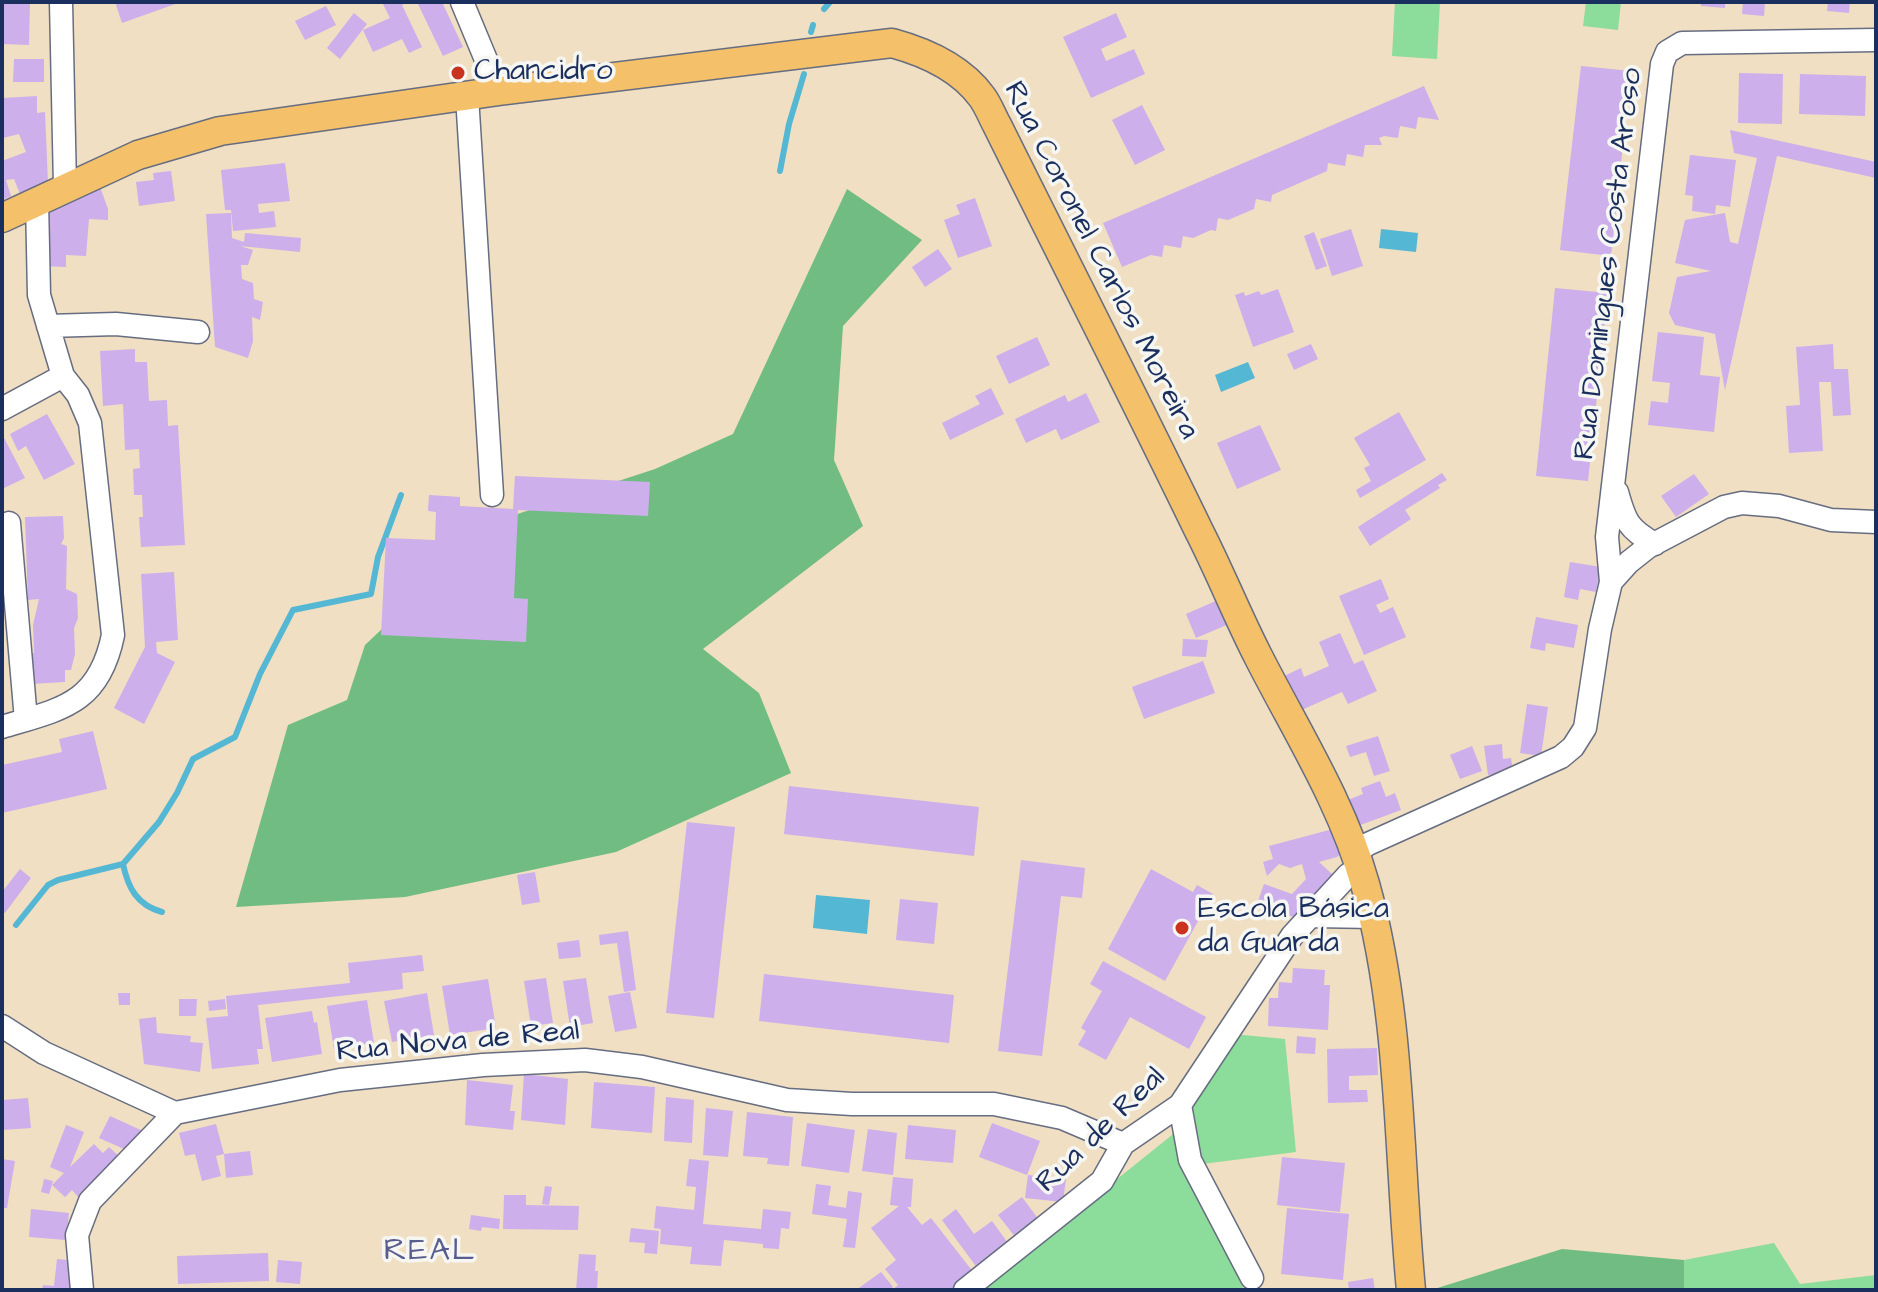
<!DOCTYPE html>
<html>
<head>
<meta charset="utf-8">
<style>
	body { margin:0 }
	#map { position:relative; width:1878px; height:1292px; overflow:hidden; background:#f0dfc2; font-family:"Architects Daughter",sans-serif }
	canvas { display:block }
	.frame { position:absolute; inset:0; border:4px solid #1b2f5e; pointer-events:none }
</style>
</head>
<body>
<div id="map">
<canvas width="1878" height="1292"></canvas>
<div class="frame"></div>
</div>
<script>
const g = document.querySelector('canvas').getContext('2d');
g.lineJoin = 'round';
function paint(path, color) {
  g.fillStyle = color;
  g.fill(path, 'evenodd');
}
function strokePath(path, color, width, dash) {
  g.strokeStyle = color;
  g.lineWidth = width;
  g.lineCap = dash ? 'butt' : 'round';
  g.setLineDash(dash || []);
  g.stroke(path);
}
function write(font, color, halo, rows, align = 'center') {
  g.font = font + ' "Architects Daughter",sans-serif';
  g.lineWidth = 7;
  g.setLineDash([]);
  g.textBaseline = 'middle';
  g.strokeStyle = halo;
  g.fillStyle = color;
  for (const [text, x, y, turn = 0] of rows) {
    g.save();
    g.translate(x, y);
    g.rotate((+turn || 0) * Math.PI / 180);
    g.textAlign = isNaN(turn) ? turn : align;
    if (halo) g.strokeText(text, 0, 0);
    g.fillText(text, 0, 0);
    g.restore();
  }
}
paint(new Path2D(`
	M1395 2H1440L1437 59 1392 56Z
	M1586 2H1621L1618 30 1583 26Z
	M1233 1034 1285 1039 1296 1152 1187 1166 1244 1290H979L1172 1135Z
	M1774 1243 1800 1284 1876 1275V1290H1684V1260Z`), '#8cdc9b');
paint(new Path2D(`
	M847 189 922 240 843 326 834 460 863 526 703 649 759 693 791 773 616 852 405 897 236 907 288 725 347 700 365 645 496 521 655 469 733 434Z
	M1562 1249 1684 1260V1290H1431Z`), '#71bc83');
paint(new Path2D(`
	M1381 229 1418 233 1416 252 1379 248Z
	M1248 362 1255 378 1221 392 1215 375Z
	M816 895 870 900 867 934 813 928Z`), '#54b7d3');
strokePath(new Path2D(`
	M824 9 830 2
	M811 32 813 25
	M780 171 789 124 804 74
	M123 864 159 822 177 793 193 759 235 737 260 674 293 610 371 594 378 557 401 495
	M16 925 48 885 58 880 123 864C128 888 137 905 162 912`), '#54b7d3', 6);
paint(new Path2D(`
	M2 2H30L29 45 2 44Z
	M115 2H181L122 23Z
	M382 2H408L402 5 422 47 409 53 402 39 373 52 363 30 390 18Z
	M417 2H442L463 47 443 56Z
	M1701 2H1725V8L1701 6Z
	M1743 2H1765L1764 16 1742 14Z
	M1828 2H1850L1849 13 1827 11Z
	M326 6 336 25 305 40 295 21Z
	M354 13 367 24 340 59 327 48Z
	M1116 13 1127 37 1101 49 1106 61 1134 49 1145 74 1091 98 1063 37Z
	M14 59H44V82H13Z
	M1581 66 1631 71 1611 256 1560 250Z
	M1739 73 1783 74 1782 124 1738 123Z
	M1800 74 1866 76 1865 116 1799 114Z
	M1424 86 1439 120 1418 117 1416 129 1400 126 1398 138 1384 136 1379 138 1382 145H1365L1363 157 1347 154 1345 166 1328 163 1327 171 1272 195 1271 202 1256 199 1254 209 1228 220 1218 218 1216 231 1211 230 1193 238 1183 236 1181 248 1164 245 1162 257 1151 255 1122 267 1103 223Z
	M37 96V113L45 112 48 183 20 194 14 179 6 180 11 196 2 200V161L26 152 19 134 3 138 2 98Z
	M1142 105 1165 150 1135 165 1112 120Z
	M1730 130 1876 162V178L1777 156 1725 390 1715 334 1675 325 1669 313 1677 277 1711 271 1675 263 1685 220 1725 213 1730 242 1738 244 1757 158 1734 153Z
	M1690 155 1736 160 1730 207 1716 205 1715 214 1692 211 1693 196 1685 195Z
	M285 163 290 201 258 204 259 213 274 211 276 227 233 231 231 210H225L221 170Z
	M171 171 175 201 139 206 136 182 154 180 153 173Z
	M99 184 108 209V220L89 219 86 256 66 255V267L42 266 46 202Z
	M975 198 992 246 958 258 944 220 960 214 956 205Z
	M231 213 232 238 244 242 245 233 301 238 300 252 240 246 253 250 248 265H241L242 279 253 283 254 299 263 302 260 320 252 317 253 341 248 358 215 347 206 214Z
	M1351 229 1363 266 1332 276 1320 239Z
	M1314 232 1327 266 1316 270 1304 236Z
	M938 249 952 269 925 287 912 267Z
	M1555 288 1608 293 1588 481 1536 476Z
	M1278 289 1294 332 1253 347 1235 295 1244 292 1245 296 1259 291 1261 295Z
	M1658 332 1704 337 1700 375 1720 377 1714 432 1648 425 1651 401 1668 403 1670 383 1652 381Z
	M1037 337 1050 365 1009 384 996 356Z
	M1311 344 1318 359 1294 370 1287 354Z
	M1833 344 1834 369H1848L1851 415 1833 416 1831 382H1819L1823 451 1789 453 1786 406 1800 405 1796 347Z
	M135 349V362H147L149 401 167 400 168 426 178 425 185 545 141 547 139 517H143L142 495H134L133 469 140 468 139 449 125 450 123 404 103 406 100 351Z
	M991 388 1004 414 950 440 942 423 980 404 975 396Z
	M1086 393 1100 422 1061 440 1056 429 1026 443 1015 419 1065 395 1068 402Z
	M1399 412 1426 460 1360 498 1356 490 1371 481 1364 468 1370 465 1354 438Z
	M47 414 75 464 44 480 26 446 18 451 10 434Z
	M1260 425 1281 470 1237 489 1217 443Z
	M2 434 25 478 2 489Z
	M1442 473 1447 480 1438 485 1440 488 1405 510 1411 519 1370 546 1358 527Z
	M1694 474 1709 494 1676 517 1661 496Z
	M515 476 650 482 648 516 518 510 514 598 528 599 526 642 381 635 386 538 435 540 436 512 428 511 429 495 460 497V506L513 509Z
	M63 516 64 538 61 544 67 546 66 589 77 594 78 618 74 628 75 654 71 670H65V682L30 684 25 654 34 653 33 625 39 599 28 600 25 517Z
	M1570 562 1601 567 1596 592 1580 589 1578 600 1564 597Z
	M174 572 178 640 156 642 157 653 175 662 144 724 114 708 145 647 141 574Z
	M1381 579 1389 599 1376 605 1380 613 1393 607 1406 637 1364 655 1339 596Z
	M1218 600 1229 624 1196 638 1186 614Z
	M1536 617 1578 625 1574 648 1546 643 1545 651 1530 648Z
	M1340 633 1354 664 1363 660 1377 691 1348 704 1342 692 1297 712 1282 677 1301 668 1304 677 1329 666 1319 642Z
	M1183 639 1208 640 1206 657 1182 656Z
	M1203 661 1215 693 1144 719 1132 687Z
	M1527 704 1548 707 1541 756 1520 753Z
	M93 731 107 789 2 813V765L62 752 59 739Z
	M1378 736 1390 771 1374 776 1366 752 1350 757 1346 746Z
	M1502 744 1503 759 1511 758 1513 772 1488 775 1484 746Z
	M1472 746 1482 771 1460 779 1450 755Z
	M1380 781 1386 797 1395 793 1401 810 1355 827 1345 801 1363 794 1361 788Z
	M789 786 979 807 974 856 784 834Z
	M687 822 735 827 714 1018 666 1013Z
	M1333 829 1340 854 1337 857 1319 862 1333 875 1293 917 1257 904 1264 884 1292 894 1306 879 1302 864 1290 868 1279 864 1267 876 1263 862 1273 859 1269 846Z
	M1021 860 1085 868 1082 898 1061 896 1042 1056 998 1051Z
	M20 869 31 878 5 913 2 911V892Z
	M1151 869 1193 892 1197 885 1213 894 1165 981 1108 949Z
	M535 872 540 902 522 905 517 875Z
	M900 899 938 903 934 944 896 940Z
	M628 931 636 990 624 992 617 943 600 945 599 935Z
	M579 940 581 957 559 959 557 943Z
	M422 955 424 971 402 973 403 989 258 1005 263 1049H257L259 1064 212 1069 206 1018 228 1016 226 996 350 983 348 963Z
	M1103 961 1206 1017 1189 1049 1130 1017 1106 1060 1078 1045 1086 1031 1081 1028 1102 991 1090 984Z
	M1293 968 1325 970 1324 985H1330L1328 1030 1268 1026 1269 998H1278L1279 982 1292 983Z
	M764 974 954 995 949 1043 759 1021Z
	M546 978 553 1023 531 1026 524 981Z
	M586 978 593 1023 570 1027 563 981Z
	M488 979 496 1028 450 1035 442 986Z
	M630 992 637 1028 615 1032 608 996Z
	M118 993H130V1005H119Z
	M427 993 434 1035 392 1042 384 1001Z
	M179 999H197L196 1016H179Z
	M225 999 226 1009 209 1011 208 1001Z
	M367 1000 374 1043 334 1049 327 1006Z
	M312 1011 314 1023 317 1022 322 1054 272 1062 265 1018Z
	M156 1017 157 1033 191 1036 190 1042 203 1043 200 1072 144 1064 139 1019Z
	M1297 1036 1316 1038 1315 1054 1296 1053Z
	M1377 1048 1378 1075 1349 1076V1090H1367L1368 1102 1328 1103 1327 1049Z
	M524 1074 568 1079 565 1125 521 1120Z
	M467 1080 513 1085 510 1111H515L513 1130 465 1125Z
	M594 1082 655 1087 652 1133 591 1128Z
	M666 1097 694 1100 692 1143 664 1141Z
	M28 1098 31 1128 2 1130V1100Z
	M706 1108 733 1111 728 1157 703 1155Z
	M747 1112 793 1117 789 1166 767 1164 768 1158 743 1156Z
	M110 1116 143 1131 133 1153 99 1138Z
	M807 1123 855 1130 849 1173 801 1166Z
	M992 1123 1040 1141 1027 1175 979 1157Z
	M216 1124 224 1154 250 1151 253 1175 226 1178 224 1154 216 1156 221 1176 202 1181 195 1154 185 1156 179 1133Z
	M66 1125 84 1132 70 1167 94 1144 103 1153 109 1147 122 1159 80 1199 72 1190 65 1197 52 1185 64 1173 50 1167Z
	M908 1125 956 1130 953 1163 905 1159Z
	M868 1129 897 1133 893 1175 862 1171Z
	M1282 1157 1345 1163 1340 1212 1277 1205Z
	M2 1159 15 1161 7 1208H2Z
	M689 1159 709 1161 703 1224 761 1229 763 1209 791 1212 789 1229 781 1228 779 1249 763 1248V1244L724 1240 721 1266 690 1264 692 1247 660 1244 661 1229 654 1228 656 1206 694 1210 696 1187 686 1186Z
	M1028 1175 1066 1179 1063 1202 1025 1198Z
	M893 1177 913 1179 911 1207H907L922 1225 931 1218 974 1273 953 1290H892L898 1285 885 1269 896 1260 871 1228 899 1206 890 1205Z
	M44 1179 53 1181 49 1194 41 1192Z
	M816 1184 831 1186 828 1205 846 1208 848 1191 862 1193 855 1248 843 1247 847 1219 812 1214Z
	M545 1186 552 1187 549 1205 542 1204Z
	M504 1195H526V1205L579 1206 578 1230 503 1229Z
	M1022 1197 1039 1220 1016 1238 998 1215Z
	M1287 1208 1349 1214 1343 1280 1281 1274Z
	M31 1209 69 1213 66 1240 29 1237Z
	M956 1209 974 1234 992 1221 1010 1246 978 1269 942 1220Z
	M471 1215 500 1219 499 1229 482 1227 481 1231 469 1229Z
	M631 1228 659 1231 657 1254 644 1253 645 1243 629 1242Z
	M268 1253 269 1281 178 1284 177 1256Z
	M579 1254 596 1255 595 1271H598L597 1290H576Z
	M57 1259 78 1261 76 1290H42L43 1285 54 1286Z
	M278 1260 302 1262 300 1284 276 1282Z
	M881 1272 893 1287 889 1290H856Z
	M1373 1278 1375 1290H1349L1348 1282Z`), '#cdafeb');
const minor = new Path2D(`
	M61 2 65 187
	M462 2 499 91
	M467 96 492 495
	M48 326 116 324 198 332
	M2 409 63 376
	M1617 492C1625 521 1628 529 1655 544
	M9 523 26 720
	M1611 582 1607 537 1662 64 1667 52 1682 43 1876 40
	M2 727C62 709 99 704 113 635L90 423 78 395 63 376 39 295 37 201
	M1355 853 1368 844 1561 757 1573 747 1585 728 1600 629 1611 582 1629 562 1648 547 1724 507 1742 503 1779 506 1831 520 1876 522
	M1313 916 1374 917
	M2 1026 44 1053 175 1113 340 1080 483 1065 585 1060 642 1067 787 1100 852 1104H994L1062 1118 1123 1144
	M1180 1105 1190 1160 1252 1278
	M82 1290 77 1235 90 1201 175 1113
	M965 1290 1102 1181 1123 1144 1180 1105 1292 936 1348 875 1360 867`);
const major = new Path2D(`
	M2 218 138 155 220 131 499 91 892 43C925 52 961 68 982 97 988 105 992 116 997 125 1064 260 1133 395 1199 531 1220 572 1237 615 1258 656 1296 731 1342 802 1365 884 1402 1015 1398 1155 1411 1290`);
strokePath(minor, '#666d81', 25);
strokePath(major, '#666d81', 31);
strokePath(minor, '#fff', 22);
strokePath(major, '#f4c16a', 28);
for (const [x, y, r, color] of [
	[458,73,8,"#c8321e"],
	[1182,928,8,"#c8321e"]
]) {
  const dot = new Path2D();
  dot.arc(x, y, r, 0, 2 * Math.PI);
  g.fillStyle = color;
  g.fill(dot);
  strokePath(dot, '#f6f6f2', 3);
}
write('30px', '#1b2f5e', '#f6f6f2', [
	["Chancidro",474,73],
	["Escola Básica",1198,911],
	["da Guarda",1198,945]
], 'left');
write('30px', '#1b2f5e', '#f6f6f2', [
	["Rua Coronel Carlos Moreira",1100,261,63],
	["Rua Domingues Costa Aroso",1610,264,-83],
	["Rua Nova de Real",458,1043,-5],
	["Rua de Real",1102,1131,-44]
]);
g.letterSpacing = '2px';
write('32px', '#595c8f', '#f6f6f2', [
	["REAL",430,1252]
]);
g.letterSpacing = '0px';
</script>
</body>
</html>
